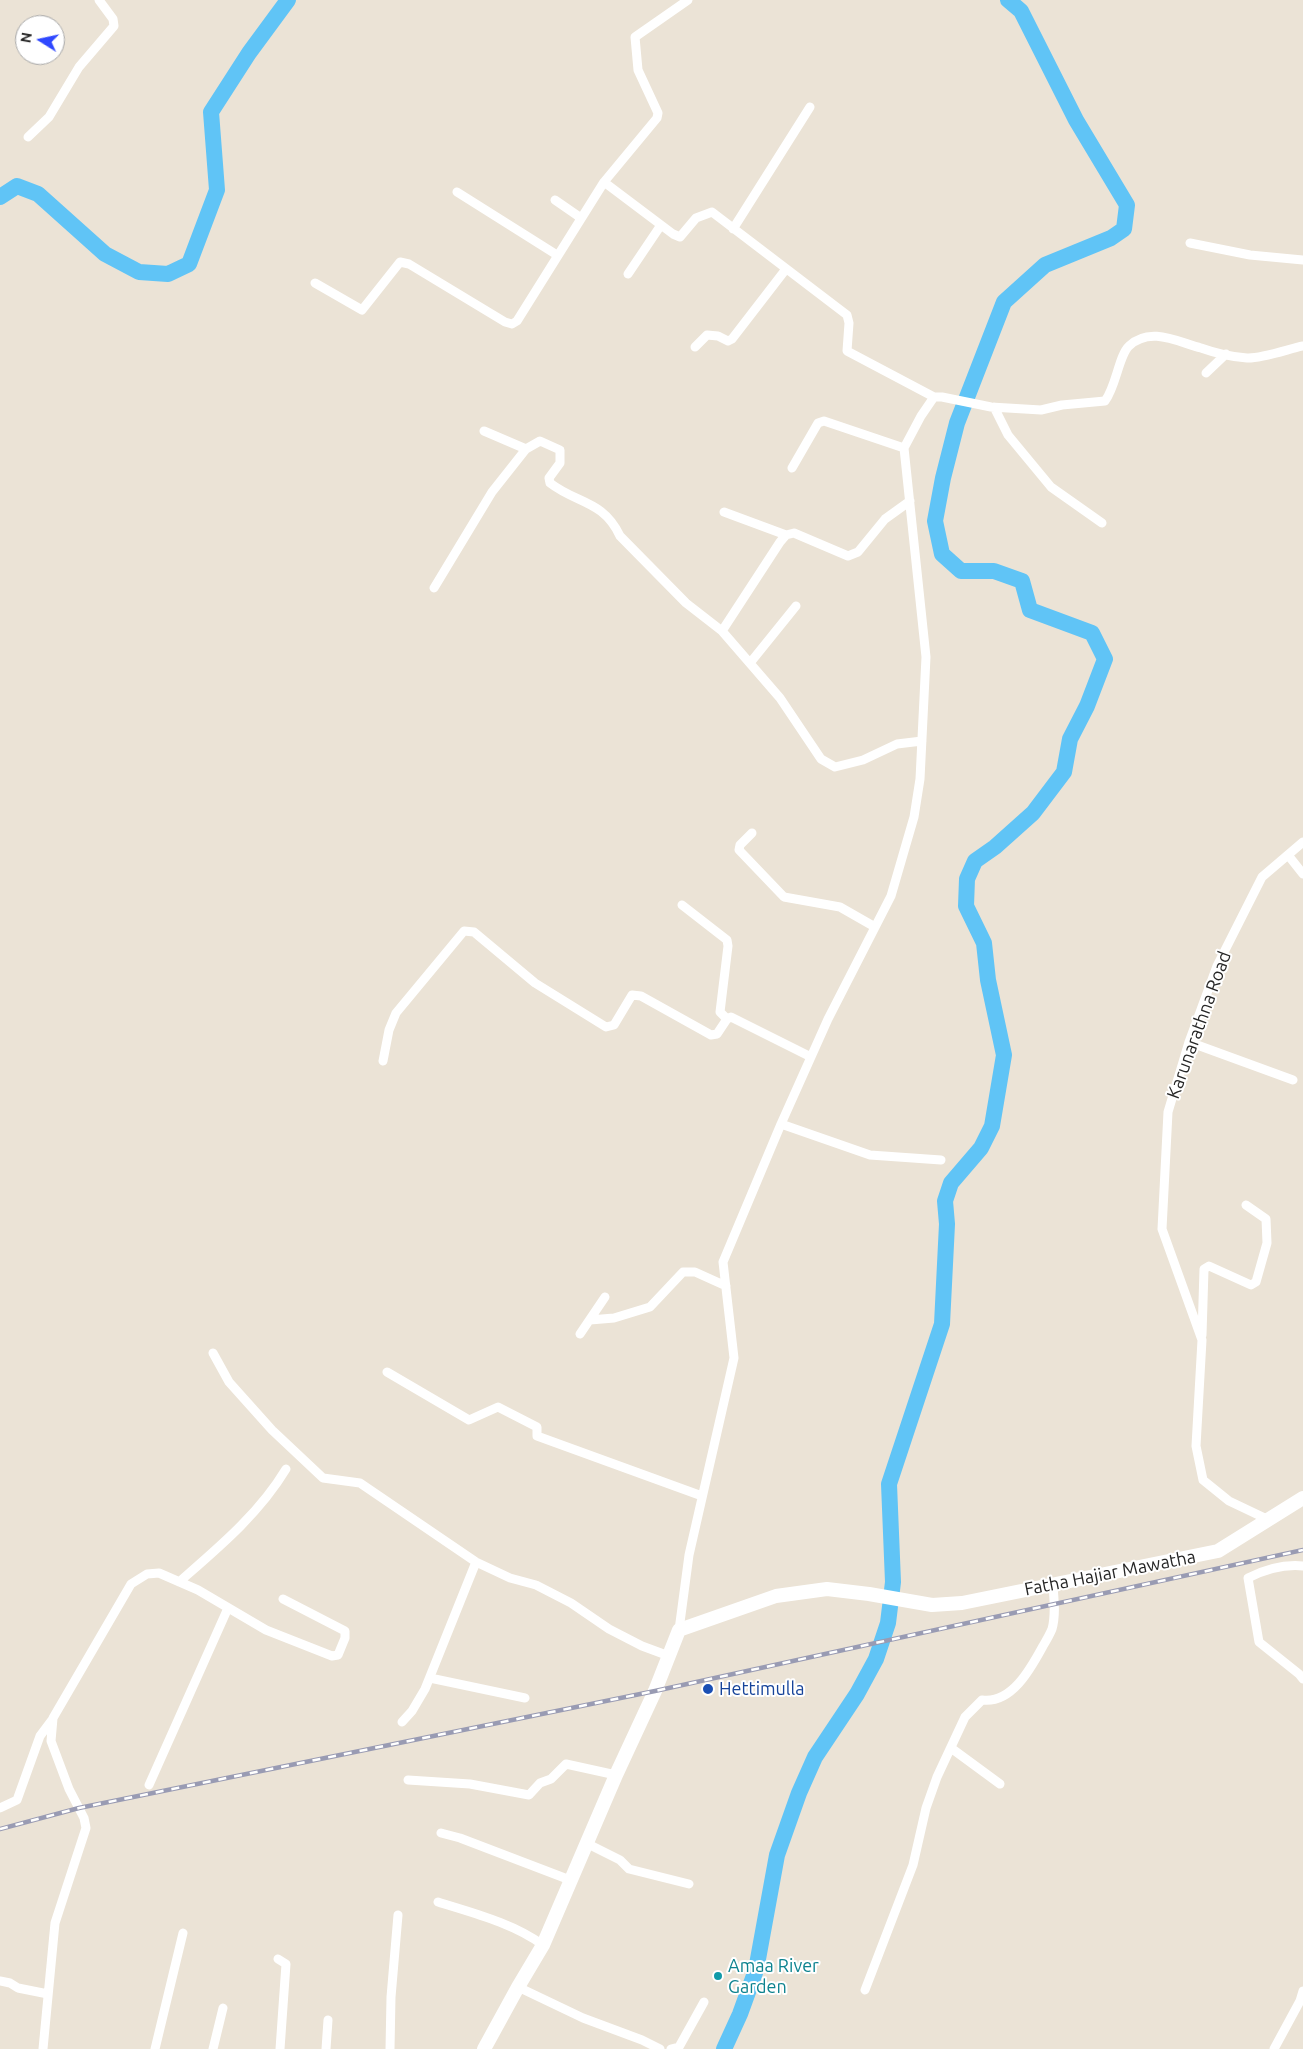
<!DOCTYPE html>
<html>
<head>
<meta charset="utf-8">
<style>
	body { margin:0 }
	#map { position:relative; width:1303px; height:2049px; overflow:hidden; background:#ebe3d6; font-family:Ubuntu,sans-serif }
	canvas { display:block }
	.north { position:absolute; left:15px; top:15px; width:50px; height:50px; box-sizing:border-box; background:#fff; border:1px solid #a8a8a8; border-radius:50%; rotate:280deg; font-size:14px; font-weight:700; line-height:20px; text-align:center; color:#262626 }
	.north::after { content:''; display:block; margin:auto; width:18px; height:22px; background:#2f48ff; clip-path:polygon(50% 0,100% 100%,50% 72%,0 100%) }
</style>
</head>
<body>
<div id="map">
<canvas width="1303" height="2049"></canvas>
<div class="north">N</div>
</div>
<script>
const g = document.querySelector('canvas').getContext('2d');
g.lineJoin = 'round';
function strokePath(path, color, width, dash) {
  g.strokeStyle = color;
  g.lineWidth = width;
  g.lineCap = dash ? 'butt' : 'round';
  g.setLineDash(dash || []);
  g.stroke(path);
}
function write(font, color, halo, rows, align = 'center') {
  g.font = font + ' Ubuntu,sans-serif';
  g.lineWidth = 4;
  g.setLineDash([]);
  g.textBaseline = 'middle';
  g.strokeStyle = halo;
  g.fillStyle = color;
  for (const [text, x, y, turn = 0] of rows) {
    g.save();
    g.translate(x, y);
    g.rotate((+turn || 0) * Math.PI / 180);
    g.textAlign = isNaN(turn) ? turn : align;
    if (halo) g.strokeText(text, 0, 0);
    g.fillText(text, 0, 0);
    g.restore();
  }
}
strokePath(new Path2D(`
	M0 197 17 186 38 194 105 254 139 272 168 274 189 264 217 190 211 112 249 53 288 0
	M724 2049 740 2014 756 1970 777 1855 799 1793 815 1757 857 1694 876 1659 888 1623 893 1582 889 1484 942 1324 947 1224 945 1201 951 1183 981 1148 992 1126 1004 1055 988 980 984 943 966 906 967 879 975 861 995 847 1033 813 1064 772 1070 739 1087 706 1105 659 1092 633 1030 610 1022 581 994 571H961L942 554 935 521 943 478 957 423 1004 302 1045 265 1111 238 1124 229 1127 205 1076 120 1021 11 1008 0`), '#60c4f6', 16);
strokePath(new Path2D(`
	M28 137 49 117 79 67 114 26 113 19 99 0
	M604 182 673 234 680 237 696 218 712 212 847 315 849 323 847 351 934 397
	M457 192 557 255
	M555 200 581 218
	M733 229 810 107
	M1190 243 1250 255 1303 260
	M628 274 661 225
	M315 283 362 310 400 262 409 264 505 322 512 324 517 321 604 182 657 118 658 113 638 70 635 37 688 0
	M695 347 707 335 718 336 728 341 732 339 786 269
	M1206 373 1226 354
	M994 407 1008 435 1051 487 1102 523
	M484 431 526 449 540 441 560 450V463L549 478 550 483C577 504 603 500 620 536L686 603 722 631 780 542 786 535 794 533 848 556 858 552 885 519 910 501
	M792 468 818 423 824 421 904 448
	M724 512 786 535
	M434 588 492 492 526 449
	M722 631 780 698 821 759 835 767 863 760 897 744 922 741
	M750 663 796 606
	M752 833 740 845 739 850 784 897 840 907 875 927
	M1288 855 1303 874
	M682 905 727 940 728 946 720 1012 727 1019
	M1189 1042 1293 1080
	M383 1061 389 1030 396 1013 464 931 474 932 535 983 606 1027 614 1025 632 995 641 996 711 1035 717 1034 727 1019 731 1017 811 1057
	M781 1124 870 1155 941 1160
	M590 1320 614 1318 650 1307 683 1272H695L726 1286
	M580 1334 605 1297
	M1202 1335 1204 1269 1209 1266 1251 1285 1256 1282 1267 1243 1266 1219 1246 1205
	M213 1353 229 1382 272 1430 323 1478 360 1483 476 1562 510 1578 536 1585 571 1603 609 1629 642 1646 669 1656
	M387 1372 469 1420 498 1407 537 1427V1436L702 1496
	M1269 1520 1229 1501 1203 1480 1196 1446 1202 1340 1162 1229 1168 1112 1189 1042 1217 966 1262 877 1303 842
	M1303 1566C1283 1564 1266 1569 1248 1578L1259 1642 1299 1674 1303 1679
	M179 1582C218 1548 259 1514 286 1469
	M679 1630 689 1555 734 1358 723 1262 781 1124 828 1019 891 896 914 817 920 779 926 657 904 448 921 416 934 397H942L991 407 1041 410 1062 405 1105 401C1116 387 1119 355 1129 346 1150 326 1178 342 1201 348 1215 353 1232 357 1247 358 1260 359 1289 349 1303 346
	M430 1678 525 1698
	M402 1722 412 1711 425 1689 476 1562
	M951 1748 1000 1784
	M408 1780 470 1784 529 1795 540 1783 551 1779 566 1764 616 1775
	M149 1785 228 1608
	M0 1808 17 1800 40 1736 52 1720
	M441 1833 460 1838 570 1880
	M586 1843 620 1860 629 1869 689 1884
	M438 1902C473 1913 513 1923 543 1945
	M278 1959 286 1964 280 2049
	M0 1981 10 1983 18 1988 48 1994
	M518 1987 583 2018 642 2040 660 2049
	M865 1990 913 1865 926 1808 937 1777 965 1717 982 1700C1012 1704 1031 1668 1043 1646 1046 1641 1050 1634 1052 1629 1056 1615 1054 1599 1053 1586
	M43 2049 55 1923 86 1828 84 1818 69 1789 51 1741 53 1718 131 1584 147 1574 159 1573 198 1590 266 1630 332 1656 338 1655 345 1638V1631L283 1599
	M155 2049 183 1933
	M213 2049 223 2008
	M326 2049 328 2020
	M390 2049 391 1997 398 1915
	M671 2049 679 2047 704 2002
	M1274 2049 1300 2001 1303 1991`), '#fff', 9);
strokePath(new Path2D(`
	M484 2049 518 1987 543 1945 616 1775 655 1691 679 1630 776 1596 827 1589 869 1594 932 1605 962 1603 1218 1551 1303 1498`), '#fff', 14);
const rail = new Path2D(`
	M0 1829 79 1808 655 1691 1303 1550`);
strokePath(rail, '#999bb3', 4.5);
strokePath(rail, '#fff', 2.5, [8]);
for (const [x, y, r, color] of [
	[708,1689,6,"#1a4fb4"],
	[718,1976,5,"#0f9aa8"]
]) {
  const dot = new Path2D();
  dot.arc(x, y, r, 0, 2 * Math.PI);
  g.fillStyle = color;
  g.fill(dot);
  strokePath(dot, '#fff', 2);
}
write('18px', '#262626', '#fff', [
	["Karunarathna Road",1199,1025,-70],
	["Fatha Hajiar Mawatha",1110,1573,-11]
]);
write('18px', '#164399', '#fff', [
	["Hettimulla",719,1689]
], 'left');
write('18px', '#0d838f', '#fff', [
	["Amaa River",728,1966],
	["Garden",728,1987]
], 'left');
</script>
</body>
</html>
